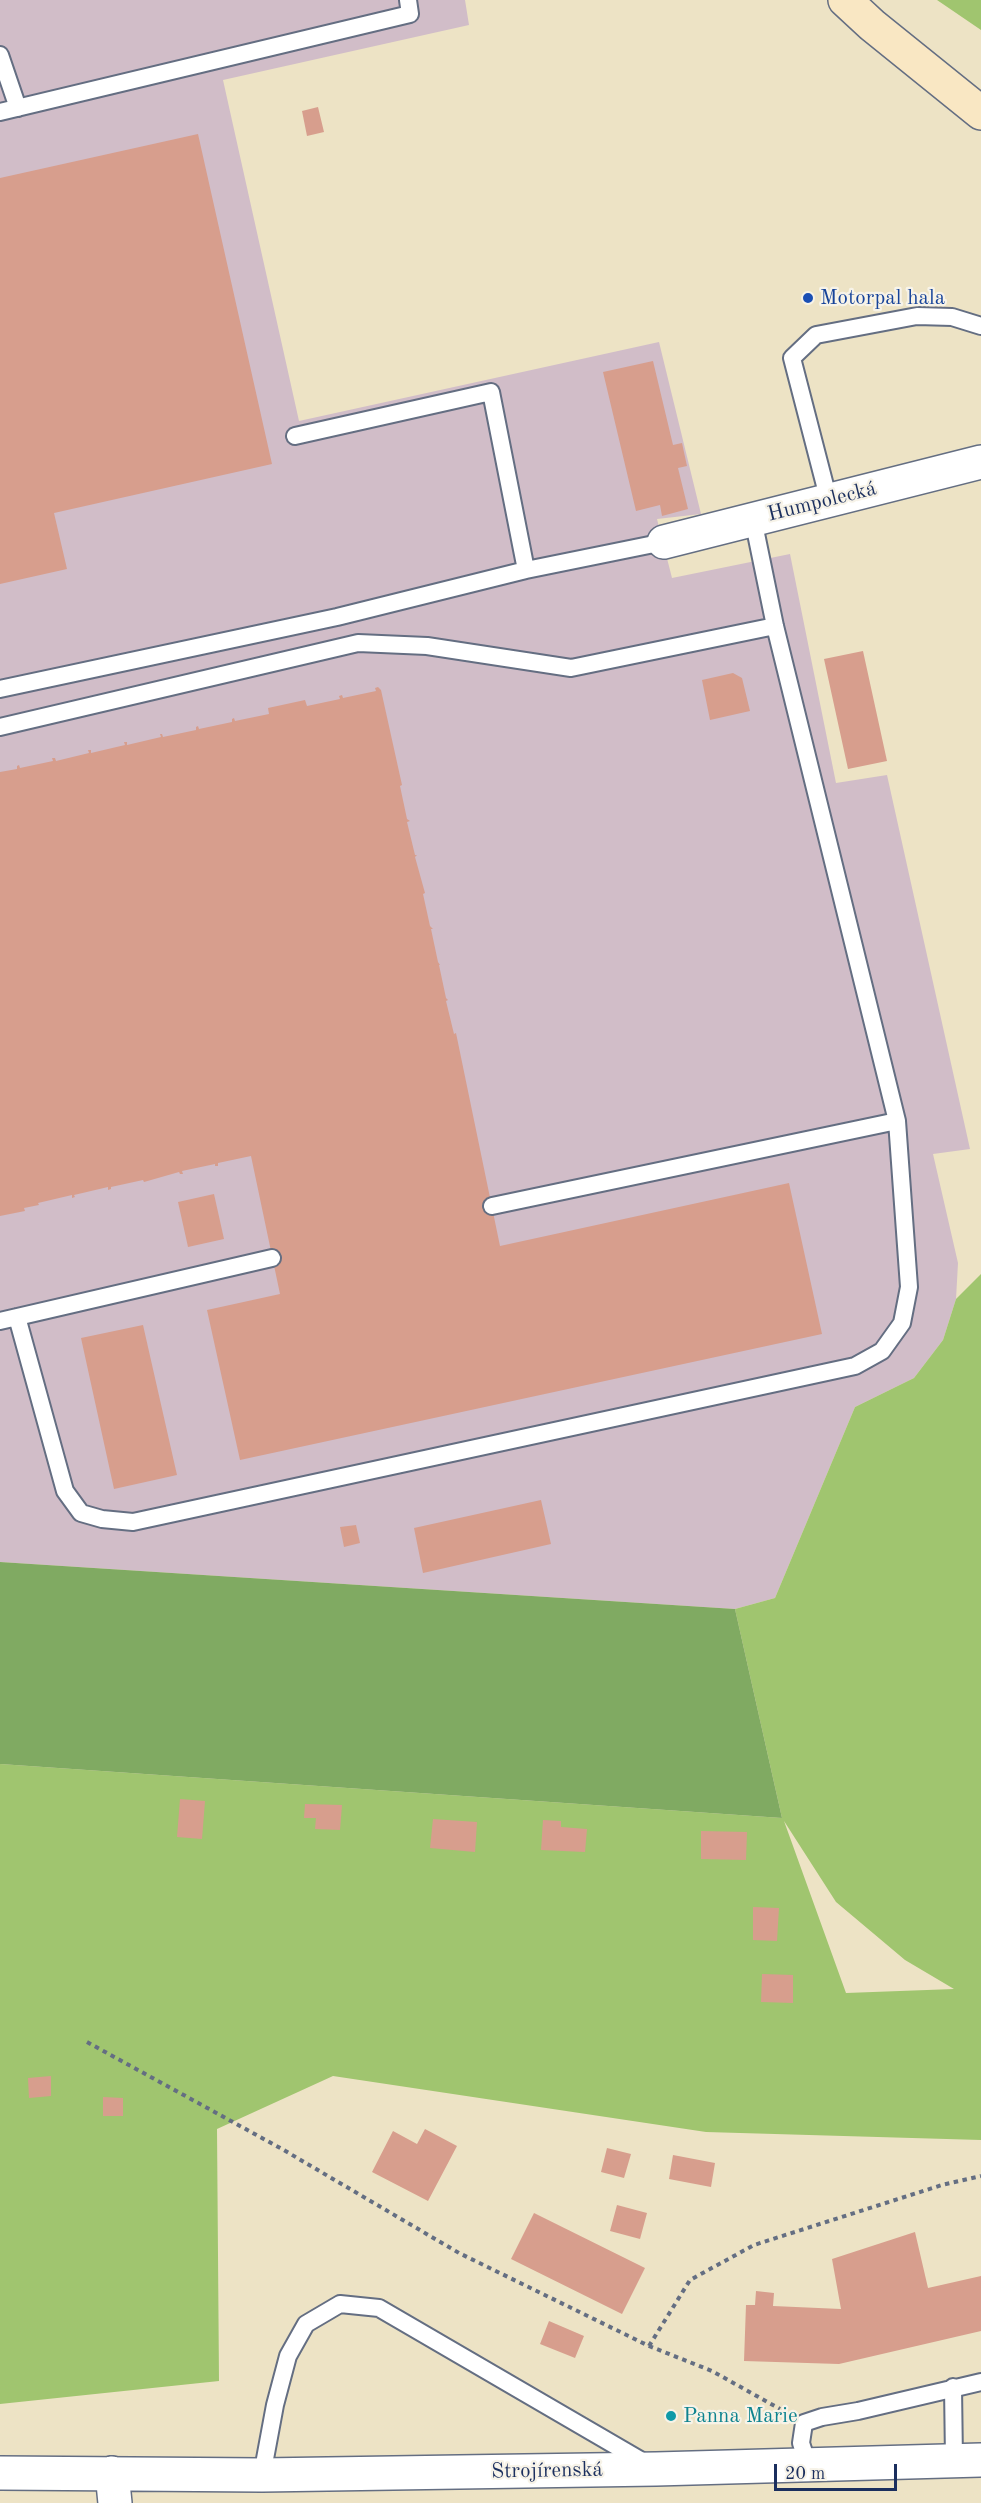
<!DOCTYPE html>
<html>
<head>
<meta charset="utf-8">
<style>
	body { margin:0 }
	#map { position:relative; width:981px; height:2503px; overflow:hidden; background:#ede3c5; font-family:"Old Standard TT",serif }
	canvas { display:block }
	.scale { position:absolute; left:774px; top:2464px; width:123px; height:27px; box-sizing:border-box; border:3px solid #1b2f5e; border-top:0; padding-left:8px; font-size:18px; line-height:21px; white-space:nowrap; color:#1b2f5e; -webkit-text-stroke:4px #f7f3e8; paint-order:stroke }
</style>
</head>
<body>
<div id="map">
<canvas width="981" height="2503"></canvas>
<div class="scale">20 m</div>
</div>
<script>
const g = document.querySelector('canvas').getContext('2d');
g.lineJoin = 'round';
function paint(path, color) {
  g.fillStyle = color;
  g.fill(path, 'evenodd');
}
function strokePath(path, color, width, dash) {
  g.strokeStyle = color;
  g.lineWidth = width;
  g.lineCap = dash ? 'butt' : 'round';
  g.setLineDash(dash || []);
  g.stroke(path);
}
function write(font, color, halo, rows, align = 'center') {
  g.font = font + ' "Old Standard TT",serif';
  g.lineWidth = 4.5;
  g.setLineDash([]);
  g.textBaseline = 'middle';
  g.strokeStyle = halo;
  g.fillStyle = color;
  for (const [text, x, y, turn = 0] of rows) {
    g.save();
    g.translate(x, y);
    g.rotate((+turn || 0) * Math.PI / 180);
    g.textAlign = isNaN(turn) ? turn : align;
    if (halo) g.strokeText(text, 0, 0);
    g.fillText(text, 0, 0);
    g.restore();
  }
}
paint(new Path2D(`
	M0 0H465L469 25 223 80 299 421 659 342 701 514 657 519 672 578 790 554 836 783 887 775 970 1149 933 1154 958 1263 956 1299 943 1340 914 1378 855 1407 775 1598 735 1609 0 1562Z`), '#d1bdc8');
paint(new Path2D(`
	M937 0H981V30Z
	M981 1274V2140L706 2132 333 2076 217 2129 219 2381 0 2404V1764L782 1818 735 1609 775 1598 855 1407 914 1378 943 1340 956 1299ZM784 1821 836 1902 905 1960 954 1989 846 1993Z`), '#a0c56f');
paint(new Path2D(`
	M0 1562 735 1609 782 1818 0 1764Z`), '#80aa62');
paint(new Path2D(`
	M318 107 324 132 307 136 302 111Z
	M198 134 272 464 54 513 67 569 0 584V178Z
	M653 361 673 445 682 443 687 466 678 468 688 509 662 516 660 505 636 511 603 372Z
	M863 651 887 761 848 769 824 659Z
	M733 673 742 678 750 711 710 720 702 680Z
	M378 687 381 690 402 785 400 786 407 819 410 821 407 822 415 855H417L415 857 425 893 423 894 430 926 433 929H431L438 962 440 965H439L446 998 448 1000 446 1001 454 1034 456 1033 500 1246 789 1183 822 1334 240 1460 207 1310 280 1294 251 1156 218 1163V1166H215V1164L182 1171 183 1174H180L179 1172 144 1182 143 1180 111 1187V1189L108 1190V1187L74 1195 75 1197 72 1198V1195L38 1203 39 1205 24 1208 25 1211 0 1216V772L17 769V766L19 765 20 768 53 761 52 758H55L56 761 89 753 88 750H91V753L125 745 124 742H127V745L161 737 160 734H162L163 737 196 730V727L198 726 199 729 232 722V719L234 718 235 721 269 714 268 708 305 700 307 706 340 699 339 696 342 695 343 698 376 691 375 688Z
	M214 1194 224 1239 188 1247 178 1202Z
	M143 1325 177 1475 114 1489 81 1338Z
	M541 1500 551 1544 423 1573 414 1528Z
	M356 1525 360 1543 344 1547 340 1527Z
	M180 1799 205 1801 202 1839 177 1837Z
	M305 1804 342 1805 340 1830 315 1829 316 1818H304Z
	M433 1819 477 1822 475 1852 430 1848Z
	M543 1820 561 1821V1827L587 1829 585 1852 541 1850Z
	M701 1831 747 1832 746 1860 701 1859Z
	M753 1907 779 1908 777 1941 753 1940Z
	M762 1974 793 1975V2003L761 2002Z
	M51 2076V2096L29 2098 28 2078Z
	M103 2097 123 2098V2116H103Z
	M425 2129 457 2146 428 2201 372 2172 393 2131 417 2144Z
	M607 2148 631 2154 624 2178 601 2172Z
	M673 2155 715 2163 711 2187 669 2179Z
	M617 2205 647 2213 640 2239 610 2231Z
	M534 2213 645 2268 622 2314 511 2259Z
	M915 2232 928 2288 981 2276V2331L839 2364 744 2361 746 2305H755L756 2291 774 2293 773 2306 841 2309 832 2259Z
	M549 2321 584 2336 575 2358 540 2344Z`), '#d79e8d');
const service = new Path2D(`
	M0 55 18 108
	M0 112 410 14 408 0
	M295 436 491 392 526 570
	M829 501 792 358 816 335 917 316 952 317 981 326
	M0 689 337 617 526 570 664 542
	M0 727 358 643 427 646 571 668 775 626
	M492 1206 897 1121
	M17 1317 65 1491 81 1513 102 1519 133 1522 855 1366 882 1351 902 1323 909 1287 897 1121 775 626 753 519
	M0 1321 272 1258
	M953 2387 954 2460
	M808 2465 801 2443 804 2423 822 2417 858 2411 981 2382
	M262 2475 275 2405 288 2356 306 2324 340 2304 379 2308 647 2464`);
const minor = new Path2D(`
	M664 542 981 462
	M0 2473 262 2475 656 2469 981 2460
	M112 2473 115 2503`);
const secondary = new Path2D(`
	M845 0 872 25 981 113`);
strokePath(service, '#646e82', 20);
strokePath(minor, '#646e82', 36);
strokePath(secondary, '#646e82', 36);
strokePath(new Path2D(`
	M87 2042 282 2149 459 2253 649 2346 712 2371 780 2409
	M649 2346 690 2280 754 2245 942 2185 981 2176`), '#646e82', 4, [4.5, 4.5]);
strokePath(service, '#fff', 16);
strokePath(minor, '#fff', 33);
strokePath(secondary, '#f9e7c3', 33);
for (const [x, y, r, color] of [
	[808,298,6,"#1a4fb4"],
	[671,2416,6,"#0f9aa8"]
]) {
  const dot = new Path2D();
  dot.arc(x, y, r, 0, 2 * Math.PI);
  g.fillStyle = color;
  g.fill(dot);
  strokePath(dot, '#f7f3e8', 2);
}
write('21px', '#164399', '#f7f3e8', [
	["Motorpal hala",820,298]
], 'left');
write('21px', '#1b2f5e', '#f7f3e8', [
	["Humpolecká",822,502,-14],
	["Strojírenská",547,2471,-1]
]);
write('21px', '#0d838f', '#f7f3e8', [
	["Panna Marie",683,2416]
], 'left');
</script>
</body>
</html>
